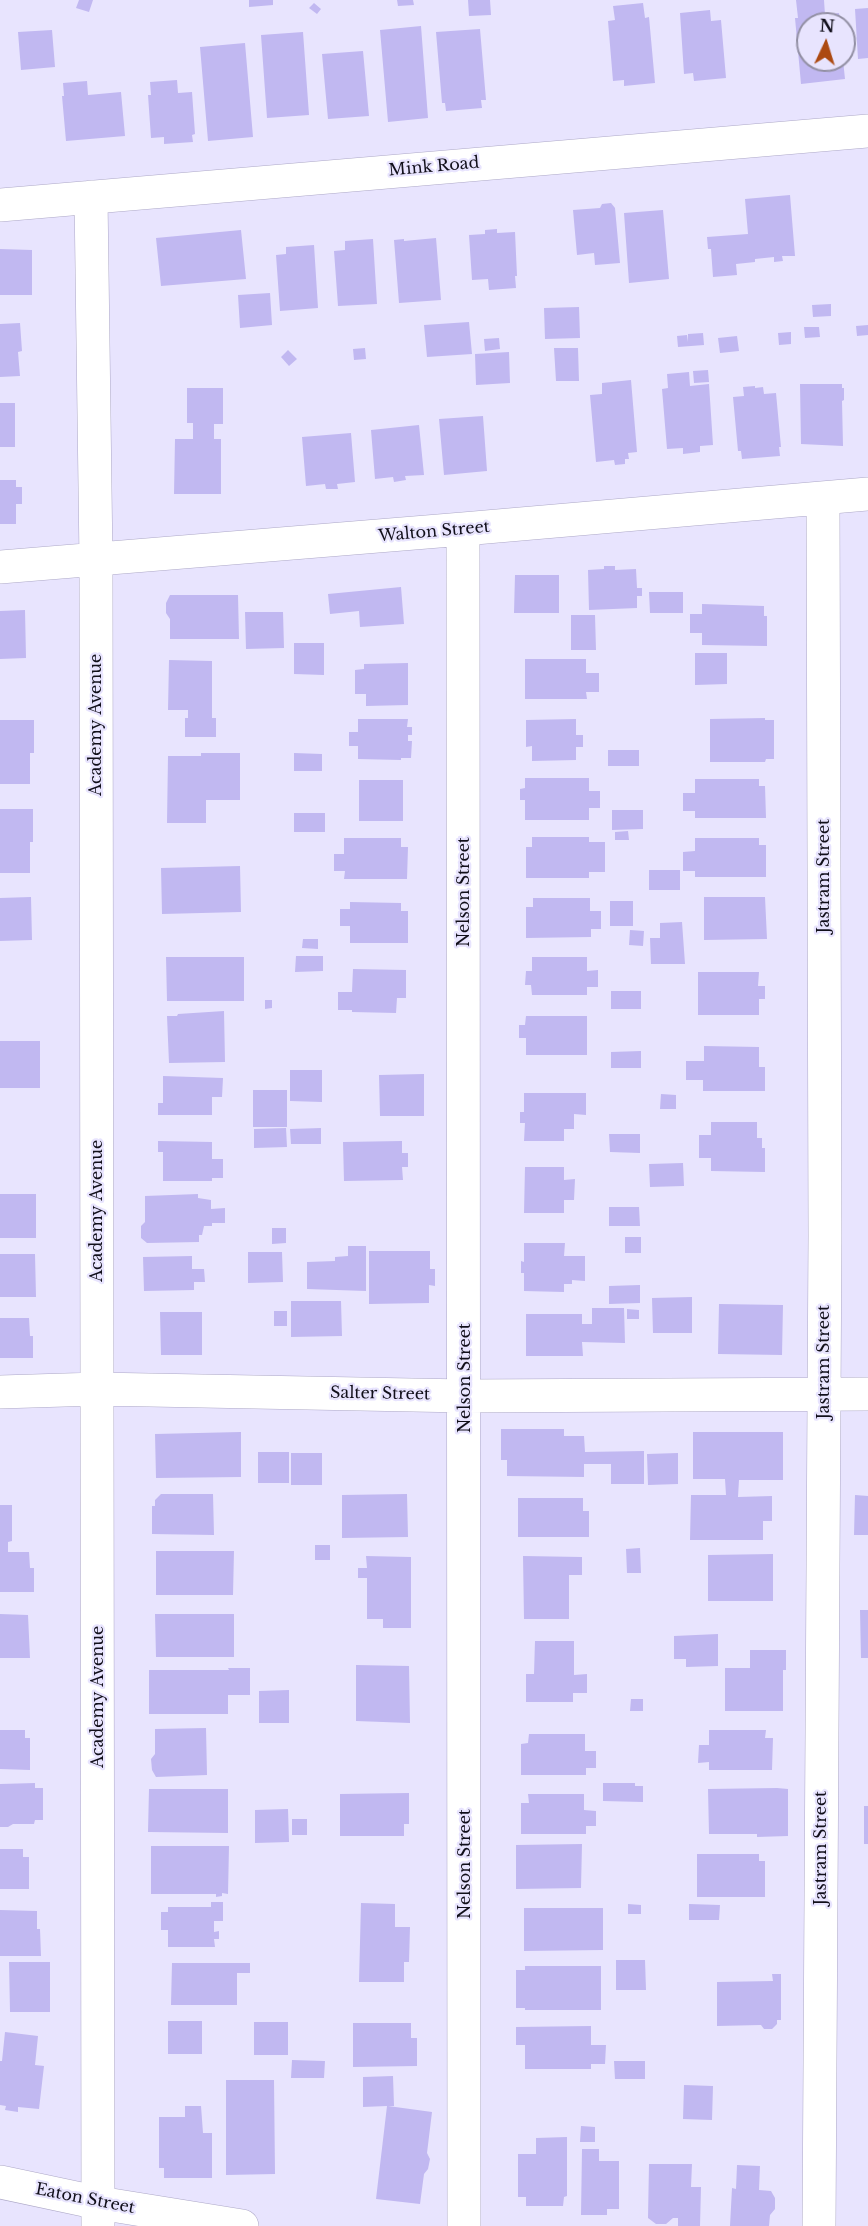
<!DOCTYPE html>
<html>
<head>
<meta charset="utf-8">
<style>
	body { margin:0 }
	#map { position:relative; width:868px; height:2226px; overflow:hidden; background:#e8e4fe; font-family:"Libre Baskerville",serif }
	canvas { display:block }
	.north { position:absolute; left:796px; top:12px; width:60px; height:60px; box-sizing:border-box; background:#e8e4fe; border:2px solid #928fa3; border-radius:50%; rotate:4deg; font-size:16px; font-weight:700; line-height:24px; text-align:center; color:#110f1a }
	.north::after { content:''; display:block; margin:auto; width:21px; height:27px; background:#ac4911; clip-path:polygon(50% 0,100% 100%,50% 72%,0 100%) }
</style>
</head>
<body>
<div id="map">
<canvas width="868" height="2226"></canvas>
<div class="north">N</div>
</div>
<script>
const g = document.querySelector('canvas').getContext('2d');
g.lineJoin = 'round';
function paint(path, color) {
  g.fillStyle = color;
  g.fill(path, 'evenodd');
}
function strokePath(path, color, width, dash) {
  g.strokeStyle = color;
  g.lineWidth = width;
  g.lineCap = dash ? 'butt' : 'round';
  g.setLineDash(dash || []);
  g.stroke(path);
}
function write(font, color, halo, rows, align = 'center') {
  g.font = font + ' "Libre Baskerville",serif';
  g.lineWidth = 4.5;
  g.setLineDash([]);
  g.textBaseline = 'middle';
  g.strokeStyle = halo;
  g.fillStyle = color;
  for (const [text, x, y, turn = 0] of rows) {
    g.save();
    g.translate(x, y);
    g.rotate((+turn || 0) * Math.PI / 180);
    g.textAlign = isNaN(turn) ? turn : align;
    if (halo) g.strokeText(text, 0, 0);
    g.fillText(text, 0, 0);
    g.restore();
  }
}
paint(new Path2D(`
	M79 0H93L89 12 76 8Z
	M249 0H273V5L249 7Z
	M397 0H413L414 5 398 6Z
	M468 0H490L491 15 469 16Z
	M796 0H824L825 15 839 13 840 24H808V60H843L845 79 801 84 795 18H798Z
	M314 3 321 9 317 14 309 8Z
	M643 3 645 18 649 17 655 83 624 86V80L613 81 608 21 615 20 613 6Z
	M868 8V58L858 59 855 9Z
	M710 10 711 21 721 20 726 78 694 81 693 73 684 74 680 13Z
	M421 26 428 118 388 122 380 30Z
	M480 29 486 100H481L482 108 446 111 445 103H442L436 32Z
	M52 30 55 67 21 70 18 32Z
	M303 32 309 115 267 118 261 35Z
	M245 43 253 137 208 141 200 47Z
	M363 51 369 116 328 119 322 54Z
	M177 80 178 93 192 92 195 134 192 135 193 142 164 144V137L151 138 148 95H151L150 82Z
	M87 81 88 95 121 92 125 136 66 141 62 96H64L63 83Z
	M790 195 795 256H782L783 261 774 262V257L755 259V262L736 264 737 275 713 277 711 249H708L707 237 748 234 745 199Z
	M611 203 615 208 620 263 595 265 594 253 577 255 573 210 600 208 602 204Z
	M663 210 669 279 629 283 624 213Z
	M497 229V233L515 232 517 276H515L516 288 489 290 488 279 472 280 469 235 485 234V230Z
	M241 230 246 279 161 286 156 238Z
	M436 238 441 300 399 303 394 240 404 239V241Z
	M373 239 377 304 338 306 334 251 345 250V241Z
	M314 245 318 308 280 311 276 255 286 254V247Z
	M0 249 32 250V295H0Z
	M270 293 272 325 240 328 238 295Z
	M831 304V316L813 317 812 305Z
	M579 307 580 338 545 339 544 308Z
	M469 322 472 354 427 357 424 325Z
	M20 323 22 351 18 352 20 376 0 377V324Z
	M868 325V335L857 336 856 326Z
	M804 327H819L820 337 805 338Z
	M791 332V344L779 345 778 333Z
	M703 333 704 345 678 347 677 336 687 335 688 342V334Z
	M737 336 739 351 720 353 718 338Z
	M499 338 500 349 485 351 484 339Z
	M365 348 366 359 354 360 353 349Z
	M554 348H578L579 381H556Z
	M288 350 297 359 289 366 281 357Z
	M509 352 510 383 476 385 475 354Z
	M708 370 709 382 694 383 693 371Z
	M689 372 690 386 709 384 713 445 700 446V452L683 454V448L667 449 662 389 668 388 667 374Z
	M631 380 637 452 628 453 629 459H625V464L615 465 614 460 596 462 590 395 602 394V383Z
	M800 384H842V388H844V400L842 401 843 446 801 444Z
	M755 386V388L763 387 764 394 776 393 781 447H779L780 456 742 459 741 451H738L733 397 744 396 743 387Z
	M187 388H223V424H214V439H221V494H174L175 439H193V423H187Z
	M0 403H15V447H0Z
	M483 416 487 471 444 475 439 419Z
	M419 425 424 475 405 476 406 480 394 482 393 477 375 479 371 430Z
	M351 433 355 482 337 484 338 489H326L325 484 306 486 302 437Z
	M0 480H16V487H22V504H16V524H0Z
	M604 566H615V570L636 569 637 588H642V596H637V608L589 610 588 570 604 569Z
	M515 575H559V613H514Z
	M401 587 404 624 360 627 359 611 330 614 328 594Z
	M649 592H683V613H650Z
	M170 595H238L239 639H170V619L166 613V603Z
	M702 604 764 606V616H767V646L702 645V633H690V614H702Z
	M25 610 26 658 0 659V611Z
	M245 612H283L284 648 246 649Z
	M571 615H595L596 650H571Z
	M294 643H324V675L294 674Z
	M695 653H727V684L695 685Z
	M525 659H586V673H599V692H586L587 699H525Z
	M169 660 212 661V718H216V737H185V718H188V710H168Z
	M408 663V705L366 706V694H355V670L364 669V664Z
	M765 718V720H774V759H766L765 762H710V719Z
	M358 719H408L407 727H412V735H408V741H412L411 758H401V760L358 759V746H349V732H358Z
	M576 719V735H583V747H576V760L532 761V746L526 747V720Z
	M0 720H34V753H30V784H0Z
	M608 750H639V766H608Z
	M201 753H240V800H206V823H167L168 756H201Z
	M294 753 322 754V771H294Z
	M525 778H589V791H600V808H589V820H525V800H520V789L525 788Z
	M695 779H759V786H765L766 818H695V811H683V793H695Z
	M359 780H403V821H359Z
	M0 809H33V842H30V873H0Z
	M612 810H643V829L612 830Z
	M294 813H325V832H294Z
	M628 831 629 840H615V832Z
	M532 837H589V842H605V872H589V878H526V847H532Z
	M344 838H401V847H408L407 879H344L345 871H334V854H344Z
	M695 838H759V845H766V877H695V871H683V852L695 851Z
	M240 866 241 912 162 914 161 868Z
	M649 870H680V890H649Z
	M31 897 32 940 0 941V898Z
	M704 897H765L767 939 704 940Z
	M533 898H590V911H601V929H591V937L526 938V907H533Z
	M610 901H633V926H610Z
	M350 902 401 903V911H408V943H350V926H340V909H350Z
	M682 922 685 964H651L650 938H660V923Z
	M630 930 644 931 643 946 629 945Z
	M303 939H318V949L302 948Z
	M296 956H323V971L295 972Z
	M166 957H244V1001H167Z
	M532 957H587V971L598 970V987H587V995H532L531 985H525L526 971H532Z
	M353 969 406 970V998H397L396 1013 352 1012V1010H338V992H352Z
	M698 972H759L758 986H765V999H759V1015H698Z
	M611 991H641V1009H611Z
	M265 1000H272V1008L265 1009Z
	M224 1011 225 1062 169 1063 167 1016H177L178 1014Z
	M526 1016H587V1055H526V1038H519V1025H525Z
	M0 1041H40V1088H0Z
	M704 1046 759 1047V1067H765V1091H703V1080H686V1061H704Z
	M641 1051V1068H611V1052Z
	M290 1070H322V1102L290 1101Z
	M424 1074V1116H380L379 1075Z
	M163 1076 223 1078 222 1097H212V1115H158V1103H163Z
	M253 1090H287V1127H253Z
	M524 1093H586V1115L574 1114V1129H564V1141H524L525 1123H520V1112H524Z
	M661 1094 676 1095V1109H660Z
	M711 1122H757V1138H762V1148H765V1172L711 1171V1158H699V1135H711Z
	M286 1128 287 1147 254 1148V1129Z
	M321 1128V1144H291L290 1129Z
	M609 1134H640V1153L610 1152Z
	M158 1141 212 1142V1159H223V1178H212V1181H163V1152H158Z
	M402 1141V1153H408V1167H402L403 1180 344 1181 343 1142Z
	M683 1163 684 1186 650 1187 649 1164Z
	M525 1167H564V1180L575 1179 574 1200H564V1213H524Z
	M0 1194H36V1238H0Z
	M198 1194V1198L211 1200V1209L225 1208V1223H212V1226H204L202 1235H199V1242L147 1243 141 1238V1226L145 1222V1196Z
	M609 1207H639L640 1226H609Z
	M272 1228H286V1243L272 1244Z
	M625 1237H641V1253H625Z
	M524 1243H565L564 1256H585V1281L572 1280V1284H564V1292L524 1291V1273H521V1261L524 1262Z
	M348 1246H366V1291L307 1289V1262L335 1261V1257L348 1256Z
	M369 1251H430V1269H435V1286L429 1285V1303L369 1304Z
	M248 1252H282L283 1282 248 1283Z
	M0 1254H35L36 1297H0Z
	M192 1256V1269H204L205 1282H194V1290L144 1291 143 1257Z
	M640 1285V1303L609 1304V1286Z
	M692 1297V1333H653L652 1298Z
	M291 1301H341L342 1336 291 1337Z
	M719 1304 783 1305 782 1355 718 1354Z
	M592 1308H624L625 1343 582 1342 583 1356H526V1314H582V1324H592Z
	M627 1309 639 1310V1319H627Z
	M274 1311H287V1326H274Z
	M160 1312H202V1355H161Z
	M0 1318H29L30 1336H33V1358H0Z
	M501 1429H564V1436H584L585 1452 644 1451V1484H611V1464H584V1477L507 1476V1460H501Z
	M241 1432V1477L156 1478 155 1434Z
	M693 1432H783V1480H739L738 1497 772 1496V1521H763V1540H690L691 1495H726L725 1479H693Z
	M258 1452H289V1483H258Z
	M291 1453H322V1485H291Z
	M678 1453V1484L648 1485 647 1454Z
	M161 1494H213L214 1535 152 1534V1506H155V1500Z
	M407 1494 408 1537 342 1538V1495Z
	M855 1495 868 1496V1535H854Z
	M518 1498H583V1511H589V1537H518Z
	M0 1505H12V1541L8 1542V1552H29L30 1568H34V1592H0Z
	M315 1545H330V1560H315Z
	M640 1548 641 1573H627L626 1549Z
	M156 1551H234L233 1595H156Z
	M773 1554V1601H708V1555Z
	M366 1556 411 1557V1628H383V1619H367V1578H358V1568H367Z
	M523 1556 582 1557V1575H569V1619H524Z
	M860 1610H868V1658H861Z
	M0 1614 28 1615 30 1658H0Z
	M155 1614H234V1657H156Z
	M718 1634V1666L686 1667V1659H674V1636Z
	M535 1641H574V1675L587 1674V1693H573V1702H526V1674H534Z
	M750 1650H786V1670H783V1711H725V1668H750Z
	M356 1665 409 1666 410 1723 356 1721Z
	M228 1668H250V1695H228V1714H149V1670H229Z
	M289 1690V1723H259V1691Z
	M631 1699H643V1711H630Z
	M206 1728 207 1775 156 1777 152 1770 151 1759 155 1754V1729Z
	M0 1730H25V1738H30V1770L0 1769Z
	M709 1730H766L765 1738H773L772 1770H709V1762L698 1763 699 1745H709Z
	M529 1734H585V1751H596V1768H586V1775H521V1744L528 1743Z
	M35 1783V1788H43V1820H35L34 1824H13L8 1827H0V1784Z
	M603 1783H635V1786H643V1802L603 1801Z
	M777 1788 788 1789V1836L757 1837V1834H709L708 1789Z
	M149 1789H228V1833L148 1832Z
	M409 1793V1824H404V1836H340V1794Z
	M528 1794H584V1810L596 1811V1826H586V1834H521V1803H529Z
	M864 1806H868V1844H864Z
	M288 1809 289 1842 255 1843V1810Z
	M292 1819H307V1835H292Z
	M582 1844 581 1888 516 1889V1845Z
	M151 1846H229L228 1894 222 1893V1896L216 1897V1894H151Z
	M0 1849H23V1857H29V1889H0Z
	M697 1854H759V1861H765V1897H697Z
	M211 1902H223V1921H214V1932L219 1931V1939H214L215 1947H168V1930H161V1912H168V1907H211Z
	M361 1903 395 1904V1927H410L409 1962H404V1982H359Z
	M628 1904 641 1905V1914H628Z
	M689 1904 720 1905 719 1920H689Z
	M524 1908H603V1950L524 1951Z
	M0 1910 37 1911V1929H40L41 1956H0Z
	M616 1960H645L646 1990H616Z
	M9 1962H50V2012H10Z
	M172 1963H250V1973H237V2005H171Z
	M525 1966H601V2010H525V2008H516V1970H525Z
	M772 1974H781V2020H777V2024L772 2029H764L761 2025 717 2026V1982L773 1981Z
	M168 2021H202V2054H168Z
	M254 2022H288V2055H254Z
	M353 2023H411V2038H417V2066L353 2067Z
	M591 2026V2045H606L605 2064H591V2069H525V2045H516V2027Z
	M5 2032 38 2036 35 2065 44 2066 39 2109 18 2107V2112L5 2110 6 2106 0 2105V2061H2Z
	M292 2060 325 2061 324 2078H291Z
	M614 2061H645V2079H615Z
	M393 2076 394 2106H388L432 2112 427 2153 430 2159 428 2169 424 2174 420 2204 376 2199 387 2106 363 2107V2077Z
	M226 2080H274L275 2174 226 2175Z
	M684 2085 713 2086 712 2120 683 2119Z
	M185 2106H201L203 2133H212V2178H164V2168H159V2117H185Z
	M581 2126 595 2127V2142H580Z
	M567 2137V2196L564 2197 563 2206H526V2197H518V2154H536V2138Z
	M582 2149H599V2161H619V2209H607V2215H581Z
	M649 2164H692L691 2187H701L700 2226H678V2218H673L666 2224H656L648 2218Z
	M737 2165 760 2166 759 2190 771 2191 775 2198V2209L770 2215 769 2226H730L732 2188 736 2189Z`), '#c1b8f1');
const minor = new Path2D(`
	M91 197 96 560 98 2226
	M0 205 868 131
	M463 529 464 2226
	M0 567 463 529 868 494
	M0 1392 97 1389 465 1396 868 1394
	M819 2226 825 1235 823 498`);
const tertiary = new Path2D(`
	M0 2182 99 2203 242 2226`);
strokePath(minor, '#ada8c7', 34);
strokePath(tertiary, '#ada8c7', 34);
strokePath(minor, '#fff', 33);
strokePath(tertiary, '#fff', 33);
write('16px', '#110f1a', '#e8e4fe', [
	["Mink Road",434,167,-5],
	["Walton Street",434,532,-5],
	["Academy Avenue",96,725,-90],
	["Jastram Street",824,876,-90],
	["Nelson Street",464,892,-90],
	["Academy Avenue",97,1211,-90],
	["Jastram Street",824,1362,-90],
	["Nelson Street",465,1378,-90],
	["Salter Street",380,1394,1],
	["Academy Avenue",98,1697,-90],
	["Jastram Street",821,1848,-90],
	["Nelson Street",465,1864,-90],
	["Eaton Street",85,2199,11]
]);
</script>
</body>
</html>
